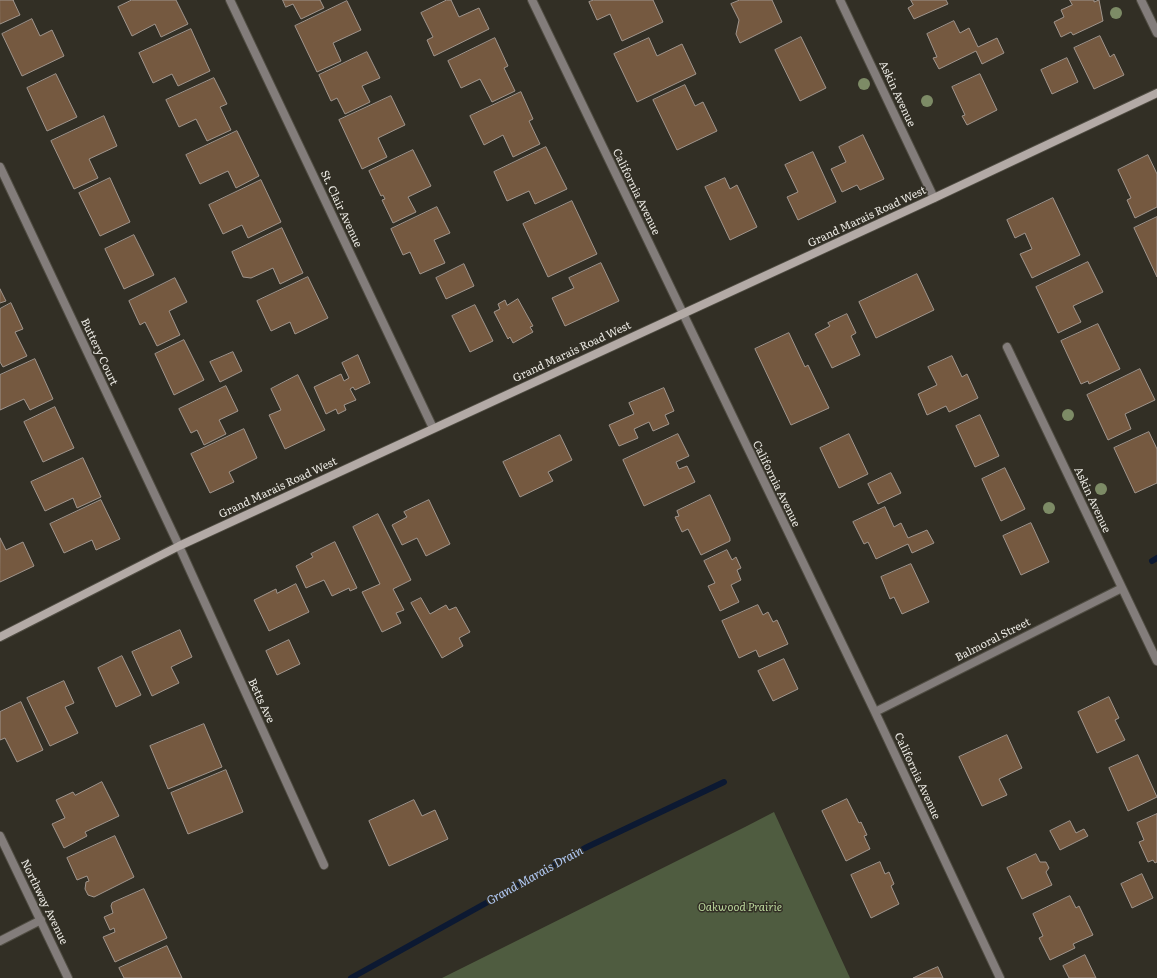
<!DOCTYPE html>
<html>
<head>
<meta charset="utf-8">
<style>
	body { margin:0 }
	canvas { display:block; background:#322f25 }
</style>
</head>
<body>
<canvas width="1157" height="978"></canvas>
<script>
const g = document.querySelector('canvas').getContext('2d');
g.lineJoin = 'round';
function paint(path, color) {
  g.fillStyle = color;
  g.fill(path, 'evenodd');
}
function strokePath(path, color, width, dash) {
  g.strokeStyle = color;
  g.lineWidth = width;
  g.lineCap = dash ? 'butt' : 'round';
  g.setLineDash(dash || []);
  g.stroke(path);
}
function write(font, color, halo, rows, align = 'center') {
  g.font = font + ' Literata,serif';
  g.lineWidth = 3;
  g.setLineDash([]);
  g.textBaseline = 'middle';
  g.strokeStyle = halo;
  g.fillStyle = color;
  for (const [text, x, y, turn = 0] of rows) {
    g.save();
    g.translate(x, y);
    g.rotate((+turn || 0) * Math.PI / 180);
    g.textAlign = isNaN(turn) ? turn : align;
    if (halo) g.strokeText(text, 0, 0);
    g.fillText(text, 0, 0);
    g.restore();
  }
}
paint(new Path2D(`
	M774 812 850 978H442L745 827Z`), '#4f5c40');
strokePath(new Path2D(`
	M1152 561 1157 558
	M351 978 585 848 724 782`), '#0c1932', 6);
const building = new Path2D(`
	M0 0H14H13L20 15 0 24Z
	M132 0H176L188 24 161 37 155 24 132 36 118 7Z
	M283 0H320L324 8 301 19 293 4 286 7Z
	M447 0H451L459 17 479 8 489 29 434 56 427 40 433 37 421 13Z
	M594 0H653L663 22 622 41 610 14 597 20 589 2Z
	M740 0H772L782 22 740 43 736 34 739 20 731 4Z
	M911 0H946L948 4 914 19 908 8 913 5Z
	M1070 0H1094V2L1099 0 1103 21 1073 35 1071 32 1061 37 1054 22 1064 17 1061 10 1072 5Z
	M347 1 361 30 333 43 341 61 317 72 295 26Z
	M32 19 40 36 52 30 64 56 22 76 2 34Z
	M954 21 960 33 969 28 978 47 997 38 1004 53 982 64 976 51 939 69 933 58 937 57 927 34Z
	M191 29 210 71 178 86 172 74 153 83 139 53Z
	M1100 36 1110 57 1114 54 1124 75 1094 89 1074 48Z
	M801 37 826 88 800 101 775 50Z
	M495 38 508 66 504 68 515 91 492 102 480 79 461 88 448 61Z
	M649 38 657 56 682 44 696 74 637 102 614 54Z
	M367 52 380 78 362 86 370 102 345 114 337 98 331 101 319 75Z
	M1067 58 1078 82 1052 94 1041 70Z
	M56 74 77 117 47 131 27 88Z
	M980 74 997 110 967 125 962 116 965 115 952 87Z
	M214 78 227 104 220 107 231 130 207 141 196 119 179 127 166 100Z
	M685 85 695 106 703 102 717 131 677 150 653 100Z
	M521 92 533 119 529 121 540 144 513 157 503 135 484 145 470 116Z
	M391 96 405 125 378 138 387 157 362 169 339 120Z
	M104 116 117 146 89 159 98 178 74 189 51 141Z
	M237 131 259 176 236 188 228 171 200 184 186 155Z
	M863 135 884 179 860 190 857 185 842 192 831 169 846 162 839 147Z
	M546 147 567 189 535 204 529 191 507 201 494 172Z
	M413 150 431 186 408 197 416 212 393 223 382 200 385 199 383 195 381 196 369 171Z
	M813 152 836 202 798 220 787 197 798 192 785 165Z
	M1148 155 1157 174V207L1135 218 1127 200 1131 198 1118 170Z
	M110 178 130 222 100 236 79 193Z
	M725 178 730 189 737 185 757 227 730 240 705 187Z
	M261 180 281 222 248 238 242 225 223 234 209 205Z
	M1053 198 1080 255 1032 278 1020 254 1032 249 1025 233 1015 238 1007 220Z
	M572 201 597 254 548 277 523 224Z
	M437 207 450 233 434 240 445 263 420 274 410 252 403 255 391 229Z
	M1157 217V277L1134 228Z
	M282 228 303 273 280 284 273 268 251 278 243 277 232 252Z
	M134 235 154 275 124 289 105 249Z
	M1088 262 1103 292 1073 306 1081 322 1058 333 1036 287Z
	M601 263 619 301 565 326 552 298 574 288 569 278Z
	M464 264 474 286 446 299 436 278Z
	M917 274 934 310 876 338 859 302Z
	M308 277 328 318 295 334 290 322 271 331 257 301Z
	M175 278 187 302 169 311 180 335 157 346 145 322 140 325 129 301Z
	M0 289 6 301 0 303Z
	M518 299 533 326 530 327 533 332 513 343 510 337 508 339 494 312 500 309 498 304 505 300 507 305Z
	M11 303 23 329 15 332 27 356 3 367 0 362V309Z
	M475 305 493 341 470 352 452 316Z
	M847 314 856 333 851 336 860 355 832 368 815 334 830 326 828 323Z
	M1098 324 1120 369 1089 384 1088 381 1081 384 1061 341Z
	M789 333 805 367 808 365 829 408 791 425 755 349Z
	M184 340 204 380 174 395 155 354Z
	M233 352 242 371 220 382 210 362Z
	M358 355 370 383 355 390 353 387 350 389 356 400 344 405 346 410 338 414 336 409 326 414 314 387 341 374 344 381 349 378 342 363Z
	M952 356 962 377 967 374 978 398 949 412 946 406 927 415 918 394 937 385 928 367Z
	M35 359 53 399 30 410 24 399 0 410V375Z
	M1140 369 1155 400 1125 414 1131 429 1108 440 1087 395Z
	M298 375 325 430 285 449 269 415 281 410 271 389Z
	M226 386 238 411 219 420 226 434 204 445 197 430 191 433 179 409Z
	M664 388 674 411 665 415 669 424 653 431 649 422 634 429 638 438 619 446 609 425 634 414 629 403Z
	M55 407 74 448 43 462 24 422Z
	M980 415 999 456 975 467 956 426Z
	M244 429 257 458 229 472 234 482 210 493 191 454Z
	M1149 432 1157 449V483L1135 493 1114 448Z
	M678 434 689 456 676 462 679 469 687 466 695 482 644 506 623 460Z
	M849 434 868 474 839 488 820 448Z
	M560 435 572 460 548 472 553 481 520 497 503 462Z
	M83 458 101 497 77 508 73 498 45 511 31 482Z
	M1005 468 1025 509 1001 521 982 479Z
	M891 473 901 493 878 504 868 484Z
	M710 495 730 538V541L701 555 688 529 682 532 675 517 679 516 677 511Z
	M101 500 120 539 96 550 92 540 64 553 50 524Z
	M429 500 450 544 426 556 417 538 402 545 392 525 407 517 404 512Z
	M885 507 894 527 901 523 908 538 927 530 934 543 912 553 908 544 876 559 868 542 864 544 853 522Z
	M378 514 411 580 393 589 404 610 396 613 401 623 382 632 362 592 380 584 353 527Z
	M1031 523 1049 562 1021 575 1003 536Z
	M0 538 6 550 23 542 34 566 0 582Z
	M335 542 357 588 350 591 349 588 332 596 324 580 306 588 296 566 313 557 311 554Z
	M727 550 732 560 736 557 741 568 737 570 741 580 731 585 739 602 720 611 708 586 715 583 704 561Z
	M911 564 929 602 902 614 894 597 890 599 881 577Z
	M296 584 309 612 269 631 254 600 276 589 277 593Z
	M421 598 430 614 446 605 449 610 456 607 470 632 459 638 463 646 442 658 411 603Z
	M758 605 763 615 768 612 773 622 777 620 788 644 759 657 756 650 739 658 722 621Z
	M180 630 192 657 171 667 179 683 152 696 132 652Z
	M289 640 300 664 277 675 266 651Z
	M122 656 141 695 116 707 98 668Z
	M784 659 798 689 773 701 758 671Z
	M64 681 74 703 65 707 78 733 50 746 27 698Z
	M1109 697 1119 718 1115 720 1125 740 1097 753 1078 712Z
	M21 702 43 750 17 762 5 738 0 740V712Z
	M204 724 222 767 168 789 150 746Z
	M1007 735 1022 768 999 779 1007 795 982 806 959 757Z
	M1138 755 1157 797 1128 811 1109 768Z
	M226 770 243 812 188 834 171 793Z
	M102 782 119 816 85 832 87 836 64 848 52 824 65 818 56 800 73 792 75 795Z
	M847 799 859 823 861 822 867 835 864 836 870 849 846 861 822 811Z
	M414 800 422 816 435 810 448 839 389 866 369 821Z
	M1157 814V862L1155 863 1153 860 1148 862 1139 842 1144 840 1137 823Z
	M1070 821 1076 833 1084 829 1088 836 1060 850 1050 831Z
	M115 836 134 877 94 897 88 895 85 889 86 882 89 881 87 876 77 880 67 858Z
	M1036 854 1040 862H1046L1049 868 1046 872 1052 885 1022 899 1007 868Z
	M880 862 885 874 889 872 894 884 891 886 899 904 871 918 851 875Z
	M1142 874 1153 898 1132 908 1121 884Z
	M144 889 167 938 115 962 103 937 115 932 114 928 110 930 104 917 113 913 111 906 112 903Z
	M1070 896 1076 908 1079 906 1093 935 1073 944 1075 948 1050 960 1039 938 1043 936 1033 914Z
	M167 946 182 978H124L119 968Z
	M1085 955 1096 978H1069L1063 966Z
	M938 967 943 978H913L930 970Z`);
paint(building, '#755940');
strokePath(building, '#a0958d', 1);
const street = new Path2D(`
	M230 0 433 428
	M532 0 875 712 1000 978
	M840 0 934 198
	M1141 0 1157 33
	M0 167 179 546 324 865
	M1007 347 1157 661
	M875 712 1122 588
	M0 836 68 978
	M0 941 41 920`);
const secondary = new Path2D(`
	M0 637 179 546 934 198 1157 93`);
strokePath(street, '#504d43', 10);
strokePath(secondary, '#504d43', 10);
strokePath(street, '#837d7b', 8);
strokePath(secondary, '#b3aaa6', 8);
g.fillStyle = '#7d8b66';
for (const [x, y] of [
	[1116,13],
	[864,84],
	[927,101],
	[1068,415],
	[1101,489],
	[1049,508]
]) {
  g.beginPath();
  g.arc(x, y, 6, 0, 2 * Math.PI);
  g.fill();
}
write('11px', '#ebe9e3', '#322f25', [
	["Askin Avenue",897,94,65],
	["California Avenue",636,192,64],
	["St. Clair Avenue",341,209,65],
	["Grand Marais Road West",867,217,-25],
	["Buttery Court",99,352,65],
	["Grand Marais Road West",572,352,-25],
	["California Avenue",776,484,64],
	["Grand Marais Road West",278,488,-25],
	["Askin Avenue",1092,500,65],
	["Balmoral Street",993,640,-27],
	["Betts Ave",261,701,65],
	["California Avenue",917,776,65],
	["Northway Avenue",44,902,64]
]);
write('italic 11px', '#bbd69c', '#322f25', [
	["Oakwood Prairie",740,908]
]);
write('italic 12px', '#b3cbf6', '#322f25', [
	["Grand Marais Drain",535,876,-29]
]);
</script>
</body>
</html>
